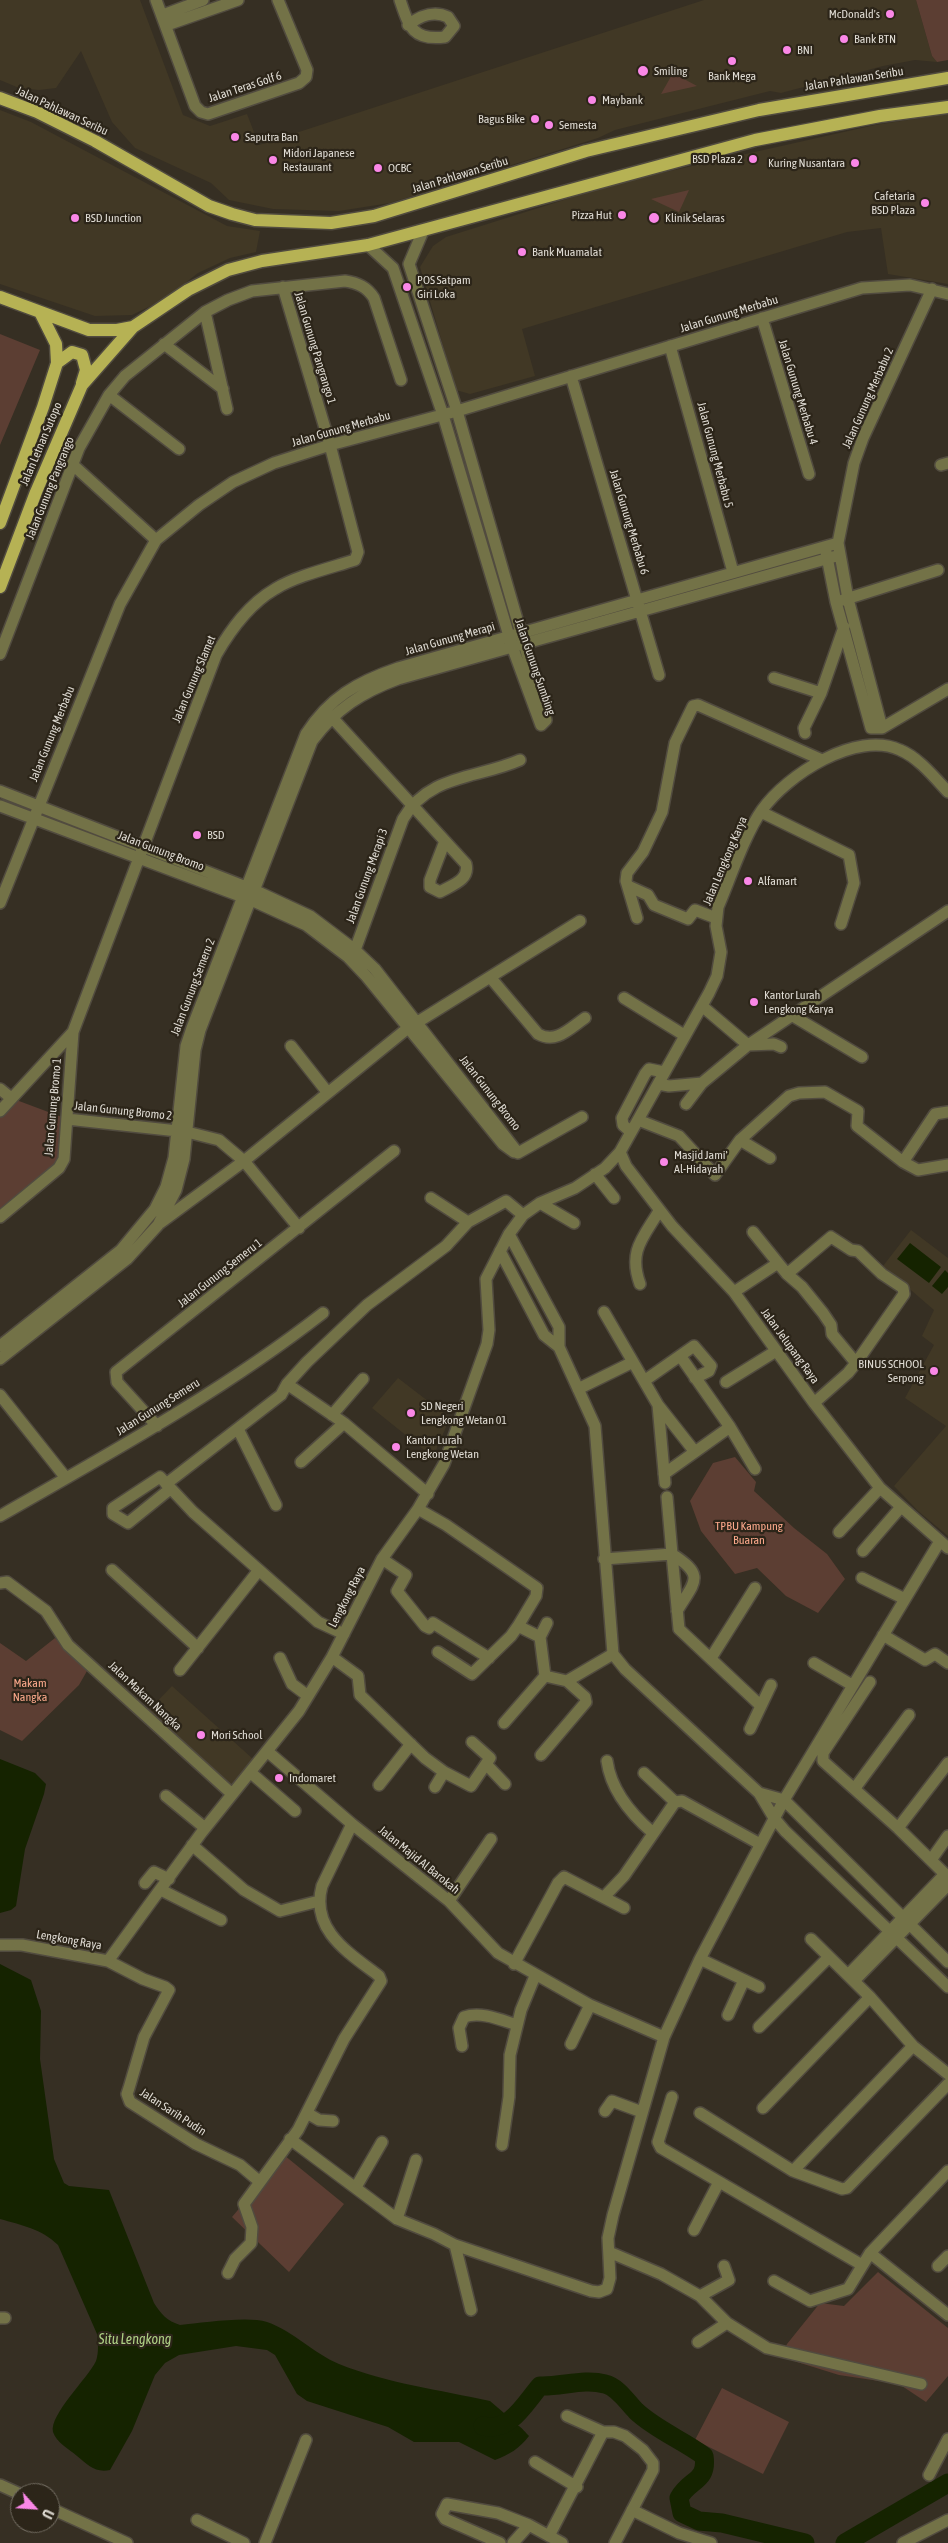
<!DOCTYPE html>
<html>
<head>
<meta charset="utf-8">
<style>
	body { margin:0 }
	#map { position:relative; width:948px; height:2543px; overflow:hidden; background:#362f23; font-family:"Asap Condensed",sans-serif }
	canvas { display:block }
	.north { position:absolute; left:10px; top:2483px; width:50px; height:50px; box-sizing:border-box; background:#2c2519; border:1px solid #746e63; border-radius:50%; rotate:116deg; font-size:14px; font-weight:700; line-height:20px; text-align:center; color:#dfdbd3 }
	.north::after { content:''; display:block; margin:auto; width:18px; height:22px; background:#fa87e7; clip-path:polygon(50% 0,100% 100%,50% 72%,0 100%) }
</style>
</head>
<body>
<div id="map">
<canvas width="948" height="2543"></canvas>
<div class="north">U</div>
</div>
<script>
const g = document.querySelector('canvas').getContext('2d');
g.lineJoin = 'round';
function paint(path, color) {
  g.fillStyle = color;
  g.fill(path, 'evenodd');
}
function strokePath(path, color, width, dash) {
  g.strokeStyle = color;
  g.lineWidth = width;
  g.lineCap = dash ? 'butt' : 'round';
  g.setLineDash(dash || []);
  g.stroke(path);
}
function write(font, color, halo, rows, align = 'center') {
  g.font = font + ' "Asap Condensed",sans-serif';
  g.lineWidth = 4.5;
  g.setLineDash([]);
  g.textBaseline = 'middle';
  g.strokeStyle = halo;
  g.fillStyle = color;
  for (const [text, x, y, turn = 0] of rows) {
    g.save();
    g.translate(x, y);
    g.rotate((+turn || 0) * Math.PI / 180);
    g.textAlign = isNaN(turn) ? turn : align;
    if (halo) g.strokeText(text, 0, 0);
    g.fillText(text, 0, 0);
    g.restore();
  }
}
paint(new Path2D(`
	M0 0H140L183 115 210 126 247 114 259 145 704 0H916L932 56 937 62 915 60 883 66 781 93 770 91 615 130 598 138 390 203 339 211 273 209 229 200 211 183 135 148 112 122 81 51 56 88 39 90 19 88 0 80Z
	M0 110 31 122 227 226 260 231 256 252 230 258 198 273 165 299 132 315 95 316 0 284Z
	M948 114V284L888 274 881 228 847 232 522 329 535 376 470 394 456 390 420 267 433 246 446 237 621 182 875 125Z
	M911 1230 948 1258V1536L918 1511 894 1486 946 1426 905 1398 934 1345 922 1336 934 1310 883 1266Z
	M398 1378 450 1418 433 1457 372 1408Z
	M172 1686 253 1759 230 1786 148 1711Z`), '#413825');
paint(new Path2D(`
	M916 0H948V60L937 62 932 56Z
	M673 73 697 86 661 94Z
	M689 190 679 212 651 199Z
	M0 334 40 350 0 445Z
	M11 1098 67 1119 64 1159 0 1217V1111Z
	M735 1457 756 1482 754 1491 794 1528 827 1554 845 1579 818 1613 786 1596 757 1568 735 1574 701 1531 690 1501 713 1463Z
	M55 1638 87 1671 79 1685 22 1741 0 1730V1643L26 1661Z
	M284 2155 344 2204 289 2272 232 2217Z
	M878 2272 948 2328V2376L926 2402 899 2384 839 2375 781 2357 787 2344 820 2303 844 2306Z
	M722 2388 789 2422 763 2474 695 2440Z`), '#5c3e33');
paint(new Path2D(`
	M910 1243 941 1267 929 1283 897 1259Z
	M945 1270 948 1273V1287L942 1294 932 1286Z
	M0 1759 35 1773 46 1784 44 1794 25 1849 16 1906 11 1910 0 1913Z
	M0 1964 31 1980 41 2011 40 2059 54 2159 64 2183 69 2186 109 2190 154 2303C161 2314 167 2321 180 2325 202 2323 247 2316 267 2322 293 2331 313 2353 339 2364 386 2383 440 2390 490 2401L504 2413C505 2424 512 2423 519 2426 522 2428 526 2433 529 2436 520 2448 509 2455 495 2460L459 2442H414L388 2427 307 2401 297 2394 275 2355 267 2350 236 2346 179 2355 165 2363 155 2375 132 2431 110 2470C95 2473 88 2465 77 2456 69 2449 56 2442 53 2432 49 2415 88 2378 96 2361 99 2352 98 2343 97 2334L58 2245C42 2229 21 2225 0 2219Z`), '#152300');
strokePath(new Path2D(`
	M483 2426C510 2433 525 2403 540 2386 561 2387 584 2378 605 2384 618 2387 627 2402 636 2411 656 2430 683 2440 704 2456 708 2482 689 2479 679 2498L682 2513 699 2521 722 2523 805 2543
	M845 2543 948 2483`), '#152300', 19);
const minor = new Path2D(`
	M156 0 195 106 201 112 208 114 299 83 306 77 307 70 278 0
	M400 0C409 27 413 41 445 37L454 26 448 17C433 10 420 16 408 25
	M163 15 203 0
	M167 25 238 0
	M368 245 393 268 443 415 512 646 541 725 546 720 457 411 409 264 423 231
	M205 312 227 409
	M762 318 809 474
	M164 344 223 389
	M670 346 733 572
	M571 376 659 675
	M109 395 179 449
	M72 464 156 540
	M941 465 948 463
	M826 552 836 602 871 728H882L948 689
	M843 600 938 570
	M0 654 79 448 109 395 125 376 205 312 228 300 252 291 345 281C358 283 367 287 374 298L401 380
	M774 678 821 693
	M327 712 466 864C470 880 452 885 440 892L430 887V880L445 841
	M882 728 848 599 838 543 854 463 863 438 932 289
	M805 733 804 728 821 693 844 627
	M0 791 254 890 310 916 355 950 375 969 518 1153
	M0 806 251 900 306 925 348 957 367 977 503 1144 514 1152
	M761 812 849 855 854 883 841 924
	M628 886 648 895 654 905 688 919 695 910 716 918
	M0 903 120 604 156 540 199 505 233 482 274 463 330 445 457 411 862 288 910 285 948 294
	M637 918 626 881 627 873 643 852 662 812 675 743 693 706 698 705 822 760
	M351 954 355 950 403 819C429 774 477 779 520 760
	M490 977 538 1034C556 1044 569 1029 585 1018
	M624 998 684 1035
	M702 1006 748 1045 774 1044 781 1047
	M793 1016 862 1057
	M291 1046 328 1093
	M658 1084 669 1086 702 1083
	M0 1089 11 1098
	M686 1104 702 1083 748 1045 948 911
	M0 1111 73 1032
	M67 1119 187 1132 219 1140 244 1161 299 1228
	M638 1120 679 1136 715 1175 740 1140 770 1158
	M631 1132 623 1125 622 1118 645 1074 649 1069 664 1072
	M740 1140 789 1096 799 1093 825 1092 858 1111 857 1126 903 1162 935 1114 948 1112
	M620 1152 626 1166 672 1226 734 1292 814 1403 880 1488 948 1548
	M518 1153 582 1117
	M903 1162 918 1170 948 1165
	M595 1174 614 1198
	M431 1198 468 1222
	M540 1203 574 1223
	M0 1217 59 1168 64 1159 73 1032 216 655C231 629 249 604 275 589 296 576 330 568 355 560L358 552 330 445 283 287
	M160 1223 244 1161 408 1028 580 921
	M753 1232 778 1263
	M509 1234 559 1327V1347L595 1426 613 1654 625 1669 759 1793 774 1818 785 1831 948 1987
	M500 1251 544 1335 559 1347
	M787 1274 802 1287 823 1313 831 1325 832 1334 856 1363
	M640 1284C628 1251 643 1238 659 1211
	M734 1292 778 1263 787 1274 831 1237 851 1250 858 1251 882 1274 903 1288 904 1294 856 1363 848 1373 814 1403
	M604 1312 658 1405 665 1483
	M0 1346 121 1250 155 1209 166 1187 174 1158 186 1046 192 1028 306 734C329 698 357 682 398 668L838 543
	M681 1357 730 1427 755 1469
	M0 1359 127 1259 158 1225 176 1190 184 1159 195 1050 200 1030 312 741C336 709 362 692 398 679L840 555
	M644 1381 694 1346 711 1366 709 1371 695 1378
	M726 1382 776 1351
	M287 1384 344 1423 428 1494
	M578 1389 633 1362
	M0 1395 66 1478
	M658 1405 695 1452
	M332 1415 363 1379
	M157 1426 117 1382 116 1372 394 1151
	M238 1429 276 1505
	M301 1462 344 1423
	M664 1474 730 1427
	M166 1484 281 1395 287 1384 307 1362 367 1305 446 1246 468 1222 506 1201 523 1215
	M170 1489 128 1523 113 1514V1508L160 1477 193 1512 318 1622 344 1634
	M667 1497 672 1554C706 1576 695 1581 677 1611
	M418 1509 446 1525 537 1588 536 1596 518 1626
	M0 1516C110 1453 223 1391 323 1313
	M839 1532 880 1488
	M863 1551 901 1507
	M382 1559 406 1575 397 1591 425 1626 429 1628 433 1623 489 1658
	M604 1559 672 1554 679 1629 761 1706
	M112 1570 198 1648
	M862 1578 905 1599
	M0 1583 7 1582 46 1611 68 1645 232 1794
	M883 1635 925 1660 935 1654 948 1663
	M438 1652 472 1674 511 1636 518 1626 540 1637
	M332 1657 358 1676 360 1695 425 1758 444 1772 471 1786 490 1758 472 1742
	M280 1658 292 1684 308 1696
	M711 1658 755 1588
	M814 1663 852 1685
	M180 1670 259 1570
	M567 1681 613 1654
	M870 1682 823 1753V1761L898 1828 948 1877
	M504 1723 545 1676 540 1637 547 1623
	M750 1729 771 1685
	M267 1751 352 1824 449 1901 498 1953 590 2005 664 2037
	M541 1755 586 1702 585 1697 567 1681 545 1676
	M607 1761C611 1790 632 1815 653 1833
	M486 1764 505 1784
	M250 1772 295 1811
	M644 1773 675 1802 682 1801 760 1844
	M379 1785 411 1744
	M435 1787 444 1772
	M855 1788 909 1715
	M759 1793 784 1800 948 1962
	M166 1796 205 1828
	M898 1828 948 1763
	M192 1845 244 1890 280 1911 319 1901
	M931 1860 948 1836
	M145 1883 154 1872 169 1879
	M161 1890 221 1920
	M604 1897 624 1876 675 1802
	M449 1901 491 1839
	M811 1939 870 1997 913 2046 948 2074
	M0 1945H22L108 1961 202 1832 299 1711 332 1657 382 1559 418 1509 444 1464 487 1344 489 1330 486 1279 509 1234 523 1215 540 1203 575 1188 605 1168 620 1152 709 993 717 976 721 952 716 926 718 907C730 879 745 834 762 810 787 775 856 730 900 750 918 757 935 778 948 792
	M700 1959 759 1987
	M108 1961 143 1979 165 1987 169 1990 144 2037 129 2088 127 2094 130 2102 196 2144 240 2165 260 2182
	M514 1964 558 1883 564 1877 624 1908
	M848 1975 945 1874
	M854 1981 948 1885
	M728 2015 744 1980
	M759 2027 829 1957
	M571 2044 590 2005
	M462 2046 459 2028 464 2017C481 2011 501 2020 517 2025
	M672 2097 658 2142 661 2148 862 2265
	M763 2108 870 1997
	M605 2111 612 2101 642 2112
	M307 2113 319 2120 333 2121
	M700 2113 793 2171 842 2189 847 2188 948 2084
	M290 2139 397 2219 434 2234 455 2245 591 2291 599 2292 607 2289 610 2278 608 2238 613 2215 664 2037 700 1959 784 1800 940 1541
	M502 2145 509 2097 510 2055 521 2010 535 1976
	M793 2171 913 2046
	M356 2187 382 2142
	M397 2219 416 2160
	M694 2230 719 2182
	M455 2245 471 2310
	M609 2252 661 2274 700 2296 727 2323 767 2348 921 2384
	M870 2253 948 2315
	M938 2266 948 2256
	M228 2273 235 2259 251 2243 252 2227 244 2204 298 2130 344 2039 381 1981 379 1976C349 1953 310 1930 322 1886L352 1824
	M774 2281 810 2301 848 2289 870 2253 948 2171
	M700 2296 729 2280 724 2266
	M0 2318H5
	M698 2342 727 2323
	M567 2416 603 2432H614L625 2436 643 2450 653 2463V2470L615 2543
	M535 2462 577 2487
	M929 2475 948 2439
	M0 2485 20 2494
	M50 2508 127 2543
	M632 2510 679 2533 711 2543
	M197 2520 244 2543
	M549 2536 603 2432
	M265 2543 306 2440
	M500 2543 445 2519 442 2514 447 2504 498 2513 529 2525 562 2543
	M513 2543 529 2525
	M903 2543 948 2520`);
const major = new Path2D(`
	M0 98 37 112 95 141 209 206 232 214 255 220 331 223 374 216 586 151 759 110 948 78
	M0 297 89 330H117L133 327 188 290 228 270 262 261 368 245 755 140 880 116 948 107
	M57 363 72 352 82 355 86 370 82 383
	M0 523 43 407 57 363 56 344 40 312
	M0 587 36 492 82 385 133 327`);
strokePath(minor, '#514b3f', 14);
strokePath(major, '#514b3f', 15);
strokePath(minor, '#737247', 11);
strokePath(major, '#b6b254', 12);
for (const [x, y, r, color] of [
	[890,14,5,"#fa87e7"],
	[844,39,5,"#fa87e7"],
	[787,50,5,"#fa87e7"],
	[732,61,5,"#fa87e7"],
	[643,71,6,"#fa87e7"],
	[592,100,5,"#fa87e7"],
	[535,119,5,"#fa87e7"],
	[549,125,5,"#fa87e7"],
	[235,137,5,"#fa87e7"],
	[753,159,5,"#fa87e7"],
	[273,160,5,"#fa87e7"],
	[855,163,5,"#fa87e7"],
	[378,168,5,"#fa87e7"],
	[925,203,5,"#fa87e7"],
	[622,215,5,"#fa87e7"],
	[75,218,5,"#fa87e7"],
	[654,218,6,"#fa87e7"],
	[522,252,5,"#fa87e7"],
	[407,287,5,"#fa87e7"],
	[197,835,5,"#fa87e7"],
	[748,881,5,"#fa87e7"],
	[754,1002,5,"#fa87e7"],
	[664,1162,5,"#fa87e7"],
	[934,1371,5,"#fa87e7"],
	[411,1413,5,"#fa87e7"],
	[396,1447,5,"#fa87e7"],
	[201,1735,5,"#fa87e7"],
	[279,1778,5,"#fa87e7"]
]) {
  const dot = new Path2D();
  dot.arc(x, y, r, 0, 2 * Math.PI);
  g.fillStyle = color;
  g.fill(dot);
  strokePath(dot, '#2c2519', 2);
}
write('12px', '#dfdbd3', '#2c2519', [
	["McDonald's",880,14,"right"],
	["Bank BTN",854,39],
	["BNI",797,50],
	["Smiling",654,71],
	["Bank Mega",732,76,"center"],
	["Maybank",602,100],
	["Bagus Bike",525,119,"right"],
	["Semesta",559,125],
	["Saputra Ban",245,137],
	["Midori Japanese",283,153],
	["Restaurant",283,167],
	["BSD Plaza 2",743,159,"right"],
	["Kuring Nusantara",845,163,"right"],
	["OCBC",388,168],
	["Cafetaria",915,196,"right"],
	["BSD Plaza",915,210,"right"],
	["Pizza Hut",612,215,"right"],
	["BSD Junction",85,218],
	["Klinik Selaras",665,218],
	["Bank Muamalat",532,252],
	["POS Satpam",417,280],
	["Giri Loka",417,294],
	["BSD",207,835],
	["Alfamart",758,881],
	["Kantor Lurah",764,995],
	["Lengkong Karya",764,1009],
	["Masjid Jami'",674,1155],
	["Al-Hidayah",674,1169],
	["BINUS SCHOOL",924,1364,"right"],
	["Serpong",924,1378,"right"],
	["SD Negeri",421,1406],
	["Lengkong Wetan 01",421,1420],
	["Kantor Lurah",406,1440],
	["Lengkong Wetan",406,1454],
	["Mori School",211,1735],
	["Indomaret",289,1778]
], 'left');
write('12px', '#dfdbd3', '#2c2519', [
	["Jalan Pahlawan Seribu",854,79,-9],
	["Jalan Teras Golf 6",245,87,-18],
	["Jalan Pahlawan Seribu",62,111,25],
	["Jalan Pahlawan Seribu",460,175,-17],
	["Jalan Gunung Merbabu",729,314,-17],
	["Jalan Gunung Pangrango 1",315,348,73],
	["Jalan Gunung Merbabu 4",798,392,73],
	["Jalan Gunung Merbabu 2",868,398,-66],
	["Jalan Gunung Merbabu",341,429,-16],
	["Jalan Letnan Sutopo",41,444,-67],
	["Jalan Gunung Merbabu 5",715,455,75],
	["Jalan Gunung Pangrango",50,488,-68],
	["Jalan Gunung Merbabu 6",629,522,73],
	["Jalan Gunung Merapi",450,639,-16],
	["Jalan Gunung Sumbing",535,667,71],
	["Jalan Gunung Slamet",194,679,-67],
	["Jalan Gunung Merbabu",52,734,-68],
	["Jalan Gunung Bromo",161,851,21],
	["Jalan Lengkong Karya",725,861,-67],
	["Jalan Gunung Merapi 3",367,876,-70],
	["Jalan Gunung Semeru 2",193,987,-69],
	["Jalan Gunung Bromo",490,1093,52],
	["Jalan Gunung Bromo 1",53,1107,-85],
	["Jalan Gunung Bromo 2",123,1111,6],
	["Jalan Gunung Semeru 1",220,1273,-38],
	["Jalan Jelupang Raya",790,1346,54],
	["Jalan Gunung Semeru",158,1407,-32],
	["Lengkong Raya",347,1597,-63],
	["Jalan Makam Nangka",145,1696,43],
	["Jalan Majid Al Barokah",419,1860,39],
	["Lengkong Raya",69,1940,10],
	["Jalan Sarih Pudin",173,2112,33]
]);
write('12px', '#fba88b', '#2c2519', [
	["TPBU Kampung",749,1526],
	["Buaran",749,1540],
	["Makam",30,1683],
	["Nangka",30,1697]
]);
write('italic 14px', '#aed085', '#2c2519', [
	["Situ Lengkong",135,2340]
]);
</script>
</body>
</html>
